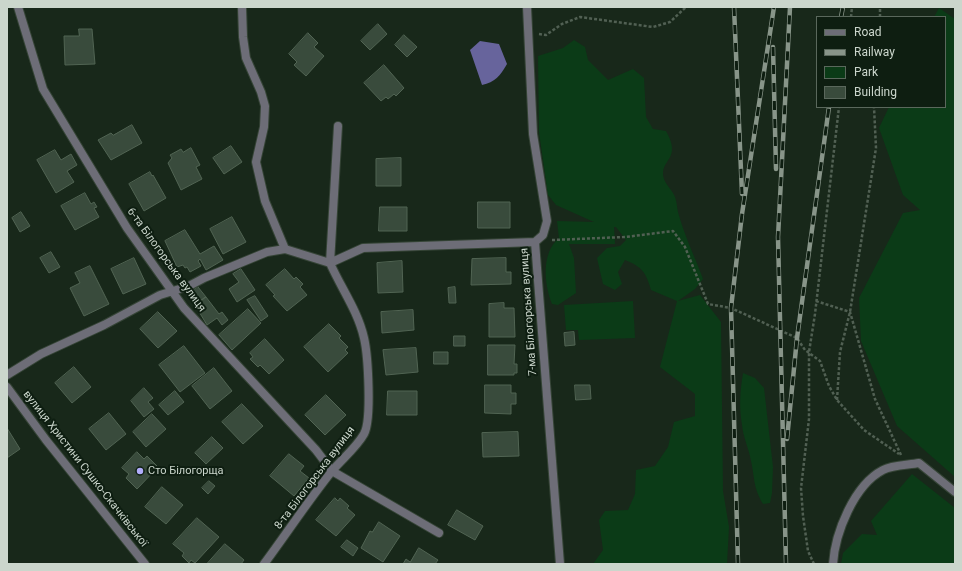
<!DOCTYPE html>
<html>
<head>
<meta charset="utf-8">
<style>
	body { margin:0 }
	#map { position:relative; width:962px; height:571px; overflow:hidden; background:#18281a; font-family:Roboto,sans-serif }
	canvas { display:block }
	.frame { position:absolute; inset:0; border:8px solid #cbd6cc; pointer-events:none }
	.legend { position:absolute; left:816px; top:16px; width:130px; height:92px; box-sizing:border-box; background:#0e1e11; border:1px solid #5a685c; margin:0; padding:5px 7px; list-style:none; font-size:12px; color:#cbd6cc }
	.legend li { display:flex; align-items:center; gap:8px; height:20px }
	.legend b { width:20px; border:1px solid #5a685c }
</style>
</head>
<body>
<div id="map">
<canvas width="962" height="571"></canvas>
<div class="frame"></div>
<ul class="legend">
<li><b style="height:5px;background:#6d6d77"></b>Road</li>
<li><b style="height:5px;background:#889589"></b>Railway</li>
<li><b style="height:11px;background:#0b3b17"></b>Park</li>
<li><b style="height:11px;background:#394b3c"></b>Building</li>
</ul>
</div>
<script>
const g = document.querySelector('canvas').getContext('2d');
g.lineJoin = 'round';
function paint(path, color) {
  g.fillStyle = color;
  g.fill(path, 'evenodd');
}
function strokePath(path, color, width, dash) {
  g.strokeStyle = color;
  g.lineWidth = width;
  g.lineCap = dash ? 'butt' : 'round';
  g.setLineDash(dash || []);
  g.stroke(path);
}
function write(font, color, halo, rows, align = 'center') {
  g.font = font + ' Roboto,sans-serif';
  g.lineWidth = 4;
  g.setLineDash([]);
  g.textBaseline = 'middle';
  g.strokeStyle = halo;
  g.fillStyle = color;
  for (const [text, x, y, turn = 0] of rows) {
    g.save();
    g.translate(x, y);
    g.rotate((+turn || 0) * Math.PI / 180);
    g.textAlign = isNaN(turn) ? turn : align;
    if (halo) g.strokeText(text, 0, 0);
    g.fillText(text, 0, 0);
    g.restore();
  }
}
paint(new Path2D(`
	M939 8 955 19V477L897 426 861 341 859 298 903 213 920 210 903 195 879 128 889 107H945V17H934Z
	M574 40 585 47 588 60 608 80 633 69 644 78 646 117 653 129 666 131C683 161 658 159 664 179 666 185 673 191 675 197 677 202 677 208 678 212 684 235 695 257 703 279L695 289 678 301 700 295 721 322 723 491 729 527 727 564H593L603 550 599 520 605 511 628 510 635 494 636 470 655 466 668 447 674 422 695 416V394L660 367 677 301 651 290C646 272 642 267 625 260L618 272 622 284 615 290 603 284 597 258 607 248 620 246 626 240 616 227H614L615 244H569L574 258 576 293 558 305 552 304C544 284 541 253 559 238L557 221 594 222 556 205 548 195 539 132 538 56 563 48Z
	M633 301 635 338 579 340 578 330H566L564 305Z
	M743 373 755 378 764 388 773 467 772 493 770 503 763 504C753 487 755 479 751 461 749 449 743 437 742 425 739 407 740 391 743 373Z
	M912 474 955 508V564H841L843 553 862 534 877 535 871 521Z`), '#0b3b17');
paint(new Path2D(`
	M480 41 499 44 507 64C500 76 495 82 482 85L470 50Z`), '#67649c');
const building = new Path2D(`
	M378 24 387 34 370 50 361 41Z
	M79 29H92L95 64 65 65 64 36H79Z
	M308 33 318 43 314 47 324 56 306 76 294 65 297 62 289 54Z
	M404 35 417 47 407 57 395 45Z
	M384 65 404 88 396 96 394 94 388 99 386 97 381 101 364 83Z
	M132 125 142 143 111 160 98 140 111 133 113 135Z
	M231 146 242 162 224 174 213 158Z
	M191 148 200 165 196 167 202 179 181 190 168 163 172 158 170 155 181 149 183 152Z
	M55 150 61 160 71 154 77 165 67 171 74 182 56 193 37 160Z
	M401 158V186H376V159Z
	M150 172 152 176 153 175 166 198 144 211 129 184Z
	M85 193 91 204 94 202 97 207 94 208 99 217 75 230 61 206Z
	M478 202H510V228H478Z
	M380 207H407V231H379Z
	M21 212 30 226 20 232 12 218Z
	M232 217 246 242 223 254 210 229Z
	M185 230 200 254 214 246 223 260 206 270 200 259 198 261 201 266 190 272 187 267 185 268 183 265 177 267 165 241Z
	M51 252 60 267 49 273 40 258Z
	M134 258 146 284 123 294 111 269Z
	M506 258V272H511V284L471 285 472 259Z
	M402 261 403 292 378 293 377 263Z
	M90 266 109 304 84 316 70 288 80 283 75 273Z
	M241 269 255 290 237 302 229 289 239 282 233 274Z
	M285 269 294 279 296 277 303 284 300 287 307 295 287 311 273 296 275 295 266 285Z
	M198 287 206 297 195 305 187 295Z
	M455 287 456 303H449L448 288Z
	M255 296 268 316 261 321 247 300Z
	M206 297 219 314 222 312 228 320 222 325 217 318 207 325 195 305Z
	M504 303V308H514L515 337H489V304Z
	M248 309 261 323 232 350 219 335Z
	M413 310 414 330 382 333 381 312Z
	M158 312 177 331 158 348 140 329Z
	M329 324 341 336 339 338 348 347 345 350 348 353 328 372 304 347Z
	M574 332 575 345 565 346 564 333Z
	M454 336H465V346H454Z
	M265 339 284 360 269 374 260 365 258 367 250 359 253 357 250 353Z
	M488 345H515L514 364H517V373H514V375H488Z
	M184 346 205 373 180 392 159 365Z
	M416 348 418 372 386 375 383 350Z
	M434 352H448V364H434Z
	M74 367 91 387 72 403 55 383Z
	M214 368 232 391 210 409 192 386Z
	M485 385H511V393H516V404H511V414L485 413Z
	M575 385H590L591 399 576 400Z
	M144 388 153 398 148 402 154 409 144 417 131 401Z
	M175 391 184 402 168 415 159 405Z
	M388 391H417V415H387Z
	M326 395 346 415 325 435 305 415Z
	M242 404 263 426 243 444 222 422Z
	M109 413 126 434 106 450 89 429Z
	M152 414 166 429 146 447 133 432Z
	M7 428 20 449 7 458Z
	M518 432 519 456 483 457 482 433Z
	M212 437 223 448 206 464 195 453Z
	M137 452 144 459 147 456 158 467 137 489 126 478 129 474 122 468Z
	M289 454 304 466 300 471 309 478 294 496 270 476Z
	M209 481 215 486 208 494 202 488Z
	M162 487 183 505 166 524 145 507Z
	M335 498 338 501 340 498 349 506 347 508 355 515 336 536 316 520Z
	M457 510 483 526 475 540 448 525Z
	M197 518 219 537 195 563 191 560 189 563 182 556 184 553 173 544Z
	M379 522 400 536 383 562 361 548 370 531 372 532Z
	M347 540 358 548 353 556 341 547Z
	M225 544 244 560 241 564H207Z
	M419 548 438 560 435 564H403L406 559 410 562Z`);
paint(building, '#394b3c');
strokePath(building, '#516453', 1);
const street = new Path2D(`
	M18 7 43 89 127 228 184 308 316 450 332 471 439 533
	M242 7 243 37 246 58 261 92 265 106 264 127 256 162 265 201 285 249
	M527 7 533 134 547 221 543 235 535 242
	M330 263 363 248 535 242 560 564
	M7 375 41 354 104 325 160 295 189 286 204 278 267 252 285 249 330 263
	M7 387 46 440 145 564
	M264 564C287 533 308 501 332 471 342 459 356 448 364 434 372 420 368 355 364 338 358 311 341 288 330 263L338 126
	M833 564C835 533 854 485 883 470 892 465 908 465 919 463L955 492`);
strokePath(street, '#354436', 10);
strokePath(new Path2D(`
	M851 17 852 7
	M880 17V7
	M539 34 546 35 562 24 580 17 653 27 670 22 686 7
	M552 240 625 237 673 231 685 247 708 304 731 308 797 338 805 350 820 361 829 386 837 400 864 430 899 454
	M816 301 850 312 875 399 901 455
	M837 400 840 352 850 312 876 148 874 107
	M814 564 808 551 803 516 801 488 809 419V352L815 314 839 107`), '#516053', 2.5, [3, 2]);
strokePath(street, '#6d6d77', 8);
const rail = new Path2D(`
	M734 7 742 194
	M841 17 843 7
	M773 47 776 169
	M787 439 797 338 829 107
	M738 564 731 308 742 214 774 7
	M786 564 778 237 790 7`);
strokePath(rail, '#889589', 4.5);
strokePath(rail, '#0e1e11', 3, [9]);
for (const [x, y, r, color] of [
	[140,471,4,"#b1adfa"]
]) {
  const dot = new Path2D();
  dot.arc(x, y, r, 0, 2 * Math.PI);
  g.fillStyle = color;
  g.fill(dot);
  strokePath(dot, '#0e1e11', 1.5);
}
write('11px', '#cbd6cc', '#0e1e11', [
	["6-та Білогорська вулиця",166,260,54],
	["7-ма Білогорська вулиця",529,312,-94],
	["вулиця Христини Сушко-Скачківської",85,469,52],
	["8-та Білогорська вулиця",315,478,-53]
]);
write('11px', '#cbd6cc', '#0e1e11', [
	["Сто Білогорща",148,471]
], 'left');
</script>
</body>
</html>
